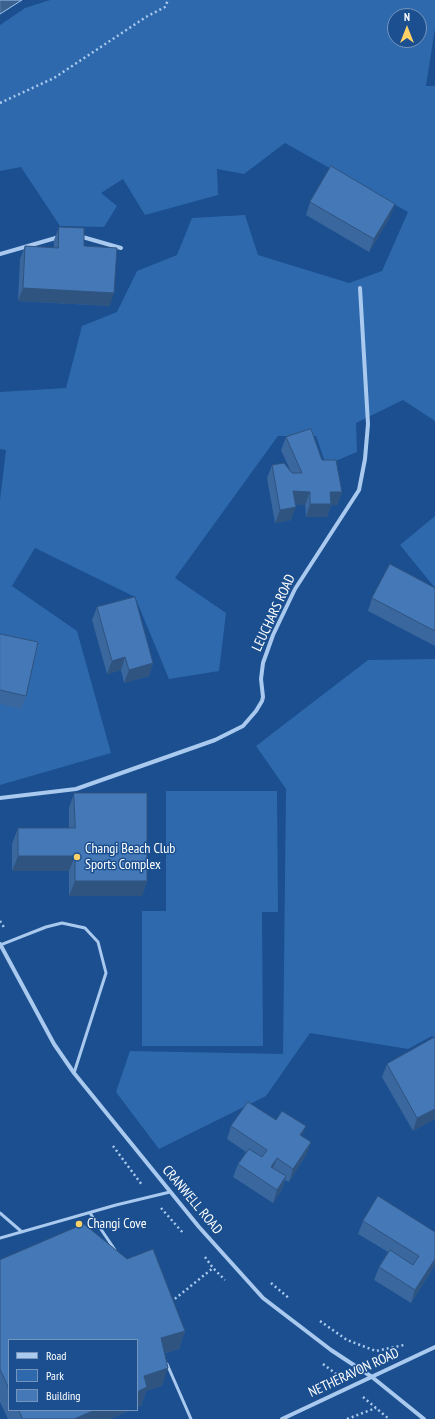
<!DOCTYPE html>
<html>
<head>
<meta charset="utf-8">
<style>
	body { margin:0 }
	#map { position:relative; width:435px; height:1419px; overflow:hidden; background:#1b4f8f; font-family:"PT Sans Narrow",sans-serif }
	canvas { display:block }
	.legend { position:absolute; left:8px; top:1339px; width:130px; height:72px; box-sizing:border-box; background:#1b4f8f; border:1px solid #7695bc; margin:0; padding:5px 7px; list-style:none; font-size:12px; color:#fff }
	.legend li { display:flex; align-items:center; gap:8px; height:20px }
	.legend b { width:20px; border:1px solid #7695bc }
	.north { position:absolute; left:387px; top:8px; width:40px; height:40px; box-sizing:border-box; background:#1b4f8f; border:1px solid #7695bc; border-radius:50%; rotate:0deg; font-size:11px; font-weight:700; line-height:16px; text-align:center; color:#fff }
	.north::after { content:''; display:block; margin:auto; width:14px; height:18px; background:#ffd166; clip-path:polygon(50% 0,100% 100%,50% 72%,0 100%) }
</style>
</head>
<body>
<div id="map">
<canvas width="435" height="1419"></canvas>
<ul class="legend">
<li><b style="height:5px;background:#a9c9ee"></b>Road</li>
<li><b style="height:11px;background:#2e69ad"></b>Park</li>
<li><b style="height:11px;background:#4478b7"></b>Building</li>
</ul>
<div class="north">N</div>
</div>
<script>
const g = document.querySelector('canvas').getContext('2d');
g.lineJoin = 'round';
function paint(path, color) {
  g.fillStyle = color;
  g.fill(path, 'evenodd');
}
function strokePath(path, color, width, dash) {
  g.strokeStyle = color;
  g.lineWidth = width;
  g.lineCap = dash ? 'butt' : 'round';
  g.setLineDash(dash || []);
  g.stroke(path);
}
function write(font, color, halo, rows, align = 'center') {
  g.font = font + ' "PT Sans Narrow",sans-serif';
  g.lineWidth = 3;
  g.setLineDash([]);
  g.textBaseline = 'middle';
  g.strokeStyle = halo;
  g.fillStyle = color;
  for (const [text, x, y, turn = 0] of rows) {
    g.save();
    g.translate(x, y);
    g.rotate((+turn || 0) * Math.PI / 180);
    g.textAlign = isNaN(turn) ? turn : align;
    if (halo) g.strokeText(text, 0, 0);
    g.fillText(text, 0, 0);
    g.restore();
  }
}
paint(new Path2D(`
	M50 0H435V28L426 86H435V421L403 400 356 423 357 452 326 465 316 436H278L175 578 226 613 219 671 169 679 135 597 35 548 12 586 77 631 111 753 0 785V500L6 450 0 449V392L66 388 82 326 117 312 137 271 177 255 192 218 245 215 258 255 349 283 382 271 408 212 285 143 244 174 217 169 218 195 145 215 123 179 101 193 117 206 104 227 60 226 21 167 0 171V25L25 8ZM395 16H419V40H395Z
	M435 516V588L400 545Z
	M435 659V1040L432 1036 408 1049 310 1033 266 1096 159 1149 116 1092 130 1051 283 1054 286 789 256 746 368 660Z
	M166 791H277L278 912H262L263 1046H142V911H166Z`), '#2e69ad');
const water = new Path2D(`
	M0 0H22L0 14Z`);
paint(water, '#3c6290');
strokePath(water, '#9cc4f0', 1);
strokePath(new Path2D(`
	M0 103 54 78 146 17 165 7 168 0
	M0 921 5 929
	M113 1146 142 1185
	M161 1208 184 1234
	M205 1257 213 1268 225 1280
	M271 1283 290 1299
	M171 1302 213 1268
	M320 1321 347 1340 376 1351 404 1345
	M323 1364 340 1377
	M363 1397 389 1419
	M347 1419 376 1408`), '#a9c9ee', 2.5, [2, 3]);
strokePath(new Path2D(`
	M0 945 46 927 62 923 85 928 98 942 106 973 74 1073
	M0 1213 22 1232
	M90 1213 115 1250
	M0 1238 116 1205 170 1192
	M167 1364 191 1419`), '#a9c9ee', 3);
strokePath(new Path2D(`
	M79 236 121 248
	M0 254 59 237
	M0 798 76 789 215 740 243 726 256 711 262 701 263 697 261 679 263 663 273 635 295 589 359 490 365 459 368 424 360 288
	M0 944 54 1044 74 1073 199 1227 263 1298 331 1350 372 1377 424 1419
	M282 1419 435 1347`), '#a9c9ee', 4);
paint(new Path2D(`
	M310 202 390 217 369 252 306 215Z
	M59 227 84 246 110 306 18 301 20 259 25 246 54 248V240Z
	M286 437 322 460 342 492 337 505H331L327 517H306L305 505 295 504 291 520 275 523 267 478 272 465 291 472 281 450Z
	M435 588V646L368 611 372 598Z
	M97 607 153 663 149 676 124 683 121 670 107 674 92 620Z
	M0 634 26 696 21 709 0 704Z
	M74 793 147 881 142 896H69V871H12V844L18 828H69V808Z
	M435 1037V1119L413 1131 382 1077 387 1064Z
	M231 1126 302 1136 311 1142 306 1155 289 1182 285 1180 282 1189 273 1203 233 1177 238 1164 246 1152 227 1139Z
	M363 1221 435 1232V1265L411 1303 374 1280 379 1267 388 1252 358 1234Z
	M0 1260 185 1331 179 1349 165 1353 162 1386 146 1391 141 1406 137 1407V1340H9V1410H131L110 1419H8L0 1402Z`), '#3a679d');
paint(new Path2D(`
	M395 204 390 217 369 252 374 239Z
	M23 288 114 293 110 306 18 301Z
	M293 491 310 492 305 505 288 504Z
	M330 492H342L337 505H331L327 517H306L310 504Z
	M296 507 291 520 275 523 280 510Z
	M125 657 121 670 107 674 112 661Z
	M153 663 149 676 124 683 129 670Z
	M18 856H75L69 871H12Z
	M75 881H147L142 896H69Z
	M435 1109V1119L413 1131 417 1118Z
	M306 1126 301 1139 300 1135Z
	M311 1142 306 1155 289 1182 293 1169Z
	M277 1158 272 1171 271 1167Z
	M286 1176 282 1189 273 1203 277 1190Z
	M435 1259V1265L411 1303 415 1290Z
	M185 1331 179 1349 154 1356 161 1338Z
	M168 1368 162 1386 146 1391 141 1406 137 1407V1392L144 1376Z
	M95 1410H131L110 1419H74Z`), '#305480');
const building = new Path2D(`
	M331 166 395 204 374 239 310 202Z
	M59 227 84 228V246L117 248 114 293 23 288 25 246 58 248Z
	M311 429 322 460H336L342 492H330L331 504H310V492L293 491 296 507 280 510 272 465 284 463 292 473H302L286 437Z
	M390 564 435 588V631L372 598Z
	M135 597 153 663 129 670 125 657 112 661 97 607Z
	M0 634 38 642 26 696 0 690Z
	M74 793H147V881H75V856H18V828H75Z
	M435 1037V1109L417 1118 387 1064Z
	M248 1102 276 1120 282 1111 306 1126 300 1135 311 1142 293 1169 277 1158 271 1167 286 1176 277 1190 238 1164 249 1149 262 1157 267 1150 231 1126Z
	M378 1196 435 1232V1259L415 1290 379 1267 390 1250 413 1265 419 1256 363 1221Z
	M84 1224 127 1259 153 1249 185 1331 161 1338 168 1368 144 1376 147 1387 137 1392V1340H9V1389L0 1369V1260Z
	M19 1410H95L74 1419H23Z`);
paint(building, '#4478b7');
strokePath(building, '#305480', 1);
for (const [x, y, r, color] of [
	[77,857,4,"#ffd166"],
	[79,1224,4,"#ffd166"]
]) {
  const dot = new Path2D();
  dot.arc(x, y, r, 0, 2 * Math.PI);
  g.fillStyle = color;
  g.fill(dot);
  strokePath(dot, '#1b4f8f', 1.5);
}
write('14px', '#fff', '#1b4f8f', [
	["LEUCHARS ROAD",274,613,-65],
	["CRANWELL ROAD",192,1200,50],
	["NETHERAVON ROAD",354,1373,-25]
]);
write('14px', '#fff', '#1b4f8f', [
	["Changi Beach Club",85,849],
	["Sports Complex",85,865],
	["Changi Cove",87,1224]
], 'left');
</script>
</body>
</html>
